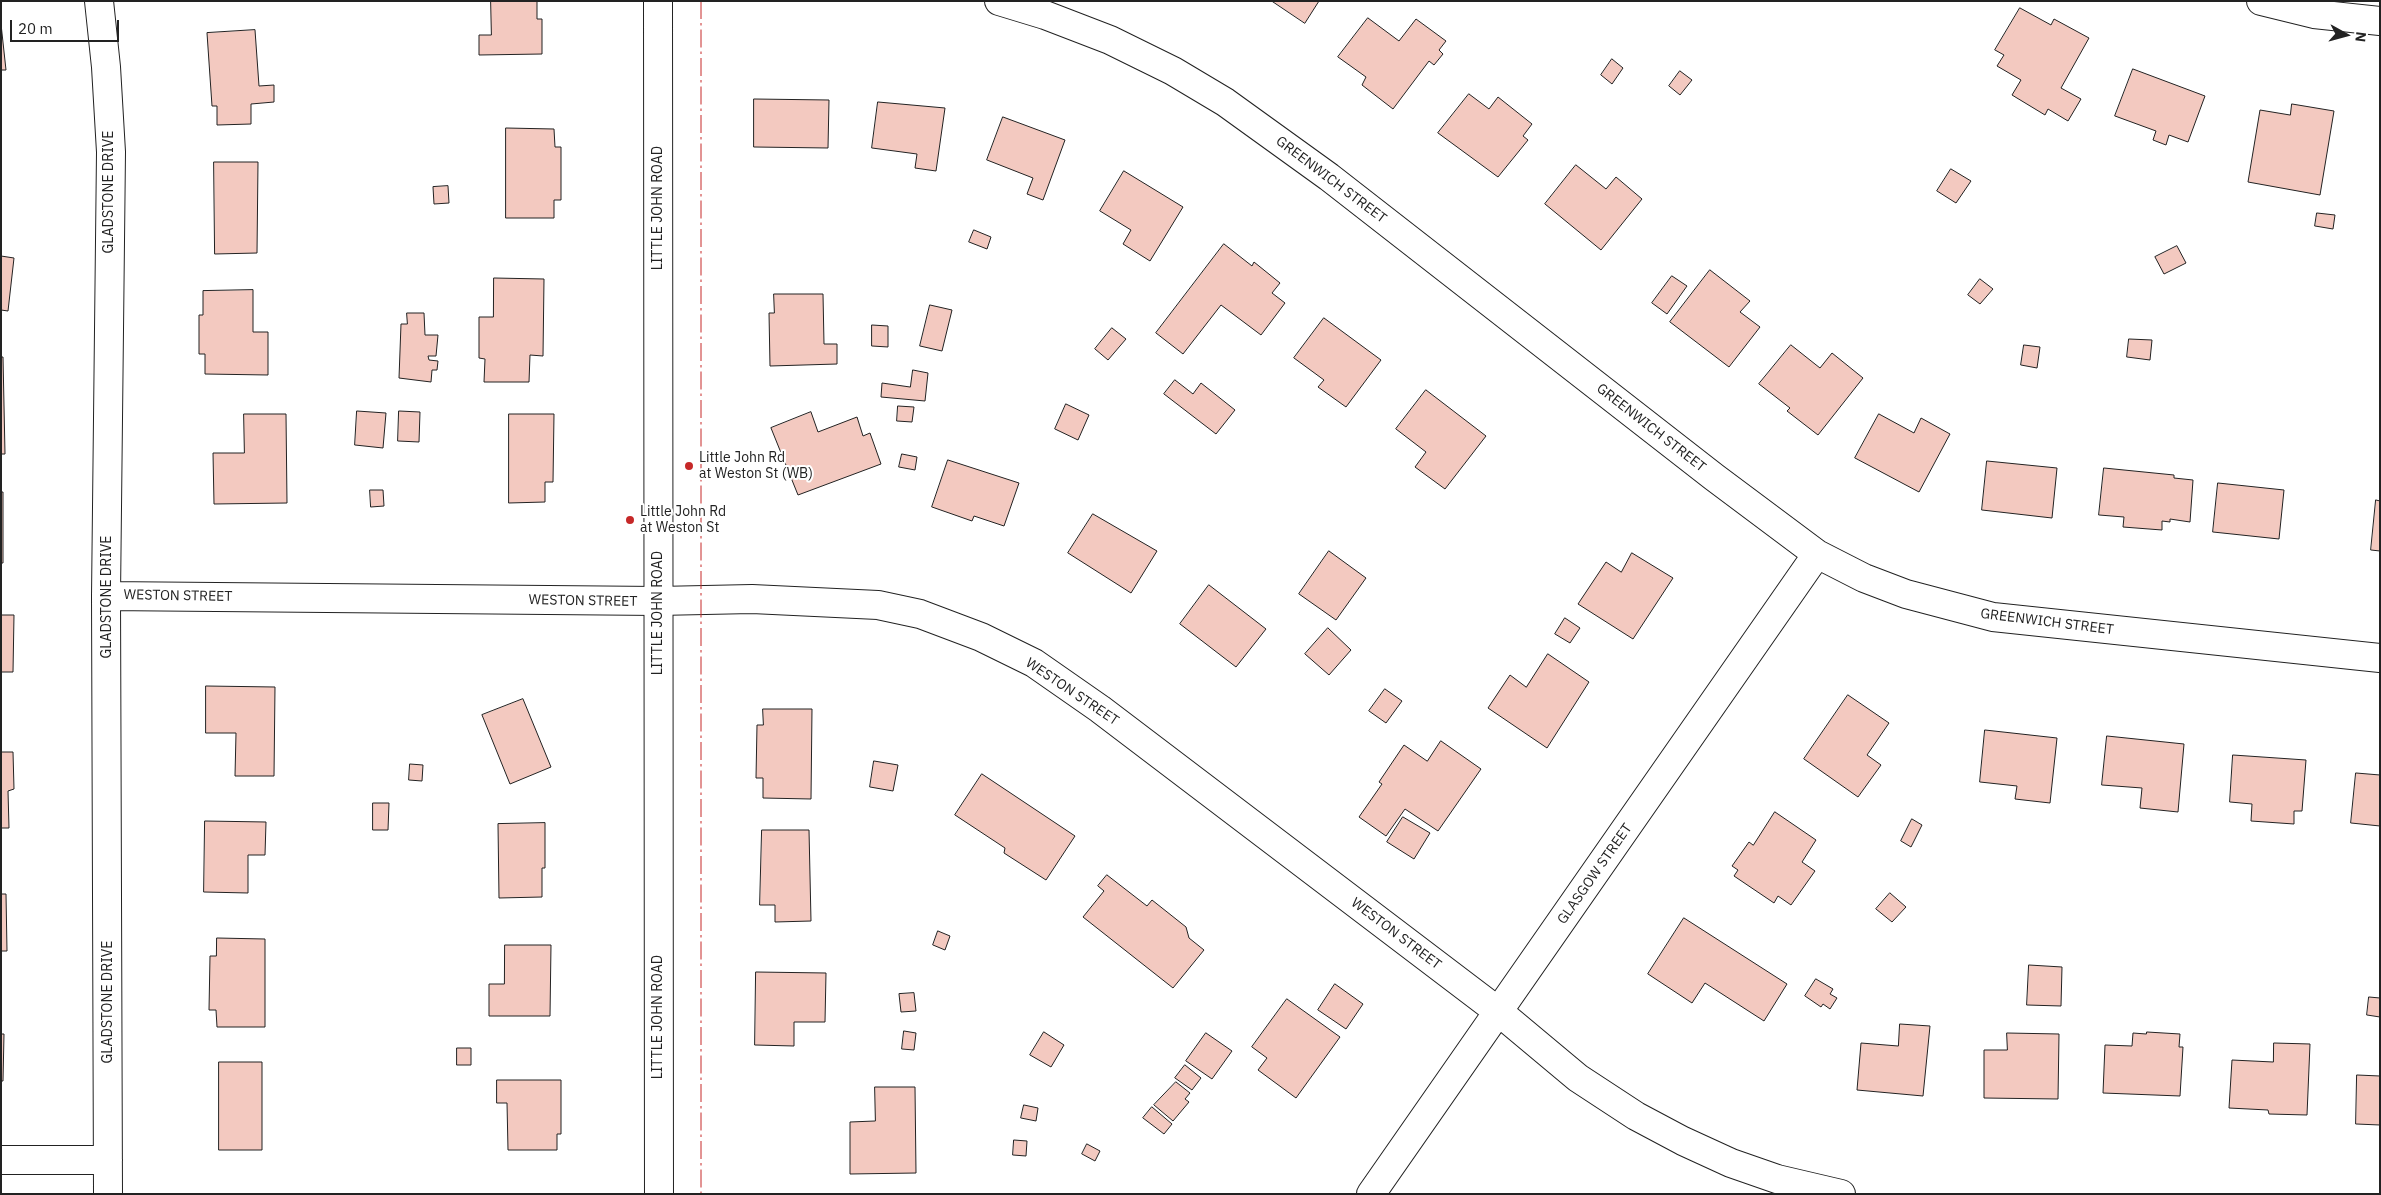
<!DOCTYPE html>
<html>
<head>
<meta charset="utf-8">
<style>
	body { margin:0 }
	#map { position:relative; width:2381px; height:1195px; overflow:hidden; background:#fff; font-family:"IBM Plex Sans",sans-serif }
	canvas { display:block }
	.frame { position:absolute; inset:0; border:2px solid #222; pointer-events:none }
	.north { position:absolute; left:2321px; top:10px; width:50px; height:50px; -webkit-text-stroke:4px #fff; paint-order:stroke; rotate:97deg; font-size:14px; font-weight:700; line-height:20px; text-align:center; color:#222 }
	.north::after { content:''; display:block; margin:auto; width:18px; height:22px; background:#222; clip-path:polygon(50% 0,100% 100%,50% 72%,0 100%) }
	.scale { position:absolute; left:10px; top:20px; width:109px; height:22px; box-sizing:border-box; border:2px solid #222; border-top:0; padding-left:6px; font-size:15px; line-height:18px; white-space:nowrap; color:#222; -webkit-text-stroke:4px #fff; paint-order:stroke }
</style>
</head>
<body>
<div id="map">
<canvas width="2381" height="1195"></canvas>
<div class="frame"></div>
<div class="north">N</div>
<div class="scale">20 m</div>
</div>
<script>
const g = document.querySelector('canvas').getContext('2d');
g.lineJoin = 'round';
function paint(path, color) {
  g.fillStyle = color;
  g.fill(path, 'evenodd');
}
function strokePath(path, color, width, dash) {
  g.strokeStyle = color;
  g.lineWidth = width;
  g.lineCap = dash ? 'butt' : 'round';
  g.setLineDash(dash || []);
  g.stroke(path);
}
function write(font, color, halo, rows, align = 'center') {
  g.font = font + ' "IBM Plex Sans",sans-serif';
  g.lineWidth = 4;
  g.setLineDash([]);
  g.textBaseline = 'middle';
  g.strokeStyle = halo;
  g.fillStyle = color;
  for (const [text, x, y, turn = 0] of rows) {
    g.save();
    g.translate(x, y);
    g.rotate((+turn || 0) * Math.PI / 180);
    g.textAlign = isNaN(turn) ? turn : align;
    if (halo) g.strokeText(text, 0, 0);
    g.fillText(text, 0, 0);
    g.restore();
  }
}
const building = new Path2D(`
	M491 1H537V19H542V54L479 55V35H491Z
	M1272 1H1319L1305 23Z
	M2020 8 2051 25 2054 19 2089 38 2061 88 2081 99 2068 121 2048 109 2045 115 2012 95 2021 80 1997 66 2004 55 1995 50Z
	M1368 18 1399 41 1416 19 1446 41 1439 50 1443 54 1434 65 1429 61 1393 109 1362 85 1366 77 1338 57Z
	M1 24 6 70H1Z
	M255 30 259 86 274 85V102L251 104V124L217 125V106H212L207 33Z
	M1612 59 1623 68 1612 84 1601 75Z
	M2133 69 2205 96 2188 142 2169 135 2166 145 2153 140 2156 131 2115 116Z
	M1680 71 1692 80 1680 95 1669 86Z
	M1469 94 1489 109 1498 97 1532 124 1523 136 1528 140 1498 177 1438 133Z
	M754 99 829 100 828 148 754 147Z
	M878 102 945 108 936 171 915 168 917 154 872 148Z
	M2292 104 2334 111 2320 195 2248 182 2260 110 2290 115Z
	M1003 117 1065 140 1043 200 1027 194 1033 178 987 160Z
	M506 128 554 129 555 147H561V200H554V218H506Z
	M214 162H258L257 253 215 254Z
	M1576 165 1606 189 1616 177 1642 199 1601 250 1545 204Z
	M1951 169 1971 181 1956 203 1937 191Z
	M1124 171 1183 207 1150 261 1123 244 1131 230 1100 211Z
	M448 186 449 203 434 204 433 187Z
	M2317 213 2335 215 2333 229 2315 226Z
	M974 230 991 237 987 249 969 242Z
	M1224 244 1252 266 1254 262 1280 283 1272 293 1285 303 1261 335 1221 305 1183 354 1156 333Z
	M2177 246 2186 263 2164 274 2155 257Z
	M1 256 14 258 8 311 1 310Z
	M1710 270 1750 301 1740 312 1760 327 1729 367 1670 322Z
	M1672 276 1687 286 1667 314 1652 303Z
	M494 278 544 279 543 356 530 355 529 382H484L485 359 479 358V317H493Z
	M1980 279 1993 289 1980 304 1968 295Z
	M253 290V332H268V375L205 374V354H199V315H203V291Z
	M774 294H823L824 344H837V364L770 366 769 313H774Z
	M930 305 952 310 942 351 920 346Z
	M407 313H424L425 335H438L436 356H428L429 360 438 361 437 370H432L431 382 399 378 401 324H407Z
	M1324 318 1381 360 1346 407 1318 387 1324 380 1294 358Z
	M872 325 888 326V347L872 346Z
	M1112 328 1126 339 1108 360 1095 349Z
	M2129 339 2152 340 2150 360 2127 357Z
	M1791 345 1820 368 1832 353 1863 378 1818 435 1787 411 1790 408 1759 384Z
	M2024 345 2040 347 2037 368 2021 365Z
	M1 357H3L5 454H1Z
	M913 370 928 373 925 401 881 397 882 383 910 387Z
	M1175 380 1193 394 1201 383 1235 410 1216 434 1164 394Z
	M1426 390 1486 436 1445 489 1415 467 1426 452 1396 429Z
	M1066 404 1089 415 1078 440 1055 429Z
	M898 406 914 407 912 422 897 421Z
	M357 411 386 413 383 448 355 445Z
	M399 411 420 412 419 442 398 441Z
	M811 412 818 432 857 417 863 436 870 433 881 464 798 495 771 428Z
	M244 414H286L287 503 214 504 213 453H244Z
	M509 414H554L553 482H545V502L509 503Z
	M1879 414 1914 433 1921 418 1950 434 1919 492 1855 458Z
	M902 454 917 457 915 470 899 467Z
	M948 460 1019 483 1004 526 974 516 972 521 932 507Z
	M1987 461 2057 468 2052 518 1982 510Z
	M2104 468 2174 475V478L2193 480 2190 522 2170 519V522L2162 521V530L2123 527 2124 517 2099 515Z
	M2218 483 2284 490 2279 539 2213 532Z
	M370 490H383L384 506 371 507Z
	M1 492H3V563H1Z
	M2376 500 2380 501V551L2371 550Z
	M1093 514 1157 551 1131 593 1068 553Z
	M1329 551 1366 578 1336 620 1299 594Z
	M1632 553 1673 578 1633 639 1578 604 1606 562 1621 572Z
	M1209 585 1266 629 1236 667 1180 624Z
	M1 615H14L13 672H1Z
	M1565 618 1580 628 1570 643 1555 634Z
	M1328 628 1351 650 1329 675 1305 654Z
	M1548 654 1589 682 1547 748 1488 708 1510 675 1526 687Z
	M206 686 275 687 274 776H235L236 733H206Z
	M1385 689 1402 701 1386 723 1369 711Z
	M1848 695 1889 723 1867 755 1881 765 1858 797 1804 759Z
	M523 699 551 767 510 784 482 715Z
	M763 709H812L811 799 763 798V778H756L757 725H763Z
	M1985 730 2057 738 2050 803 2015 799 2017 786 1980 782Z
	M2107 736 2184 744 2178 812 2140 808 2142 788 2102 785Z
	M1441 741 1481 769 1438 831 1405 809 1386 836 1359 817 1382 784 1379 782 1404 745 1427 761Z
	M1 752H13L14 789 8 791 9 828H1Z
	M2233 755 2306 760 2302 811H2294V824L2251 821 2252 804 2230 802Z
	M874 761 898 765 893 791 870 787Z
	M410 764 423 765 422 781 409 780Z
	M2356 773 2380 775V826L2351 823Z
	M982 774 1075 836 1046 880 1004 853 1005 848 955 815Z
	M373 803H389L388 830H373Z
	M1775 812 1816 840 1802 862 1815 871 1791 905 1778 896 1774 903 1734 876 1738 870 1732 866 1749 842 1753 845Z
	M1403 817 1430 833 1414 859 1387 842Z
	M1912 819 1922 825 1911 847 1901 841Z
	M205 821 266 822 265 855H248V893L204 892Z
	M545 823V868H542V897L499 898 498 824Z
	M762 830H809L811 921 775 922V905H760Z
	M1107 875 1147 906 1152 900 1186 927 1189 938 1204 950 1173 988 1083 917 1104 891 1098 886Z
	M1890 893 1906 907 1892 922 1876 909Z
	M1 894H6L7 951H1Z
	M1684 918 1787 984 1764 1021 1705 983 1692 1003 1648 974Z
	M938 931 950 936 945 950 933 945Z
	M217 938 265 939V1027H217L216 1010H209L210 956H216Z
	M505 945H551L550 1016H489V984H504Z
	M2029 965 2062 967 2061 1006 2027 1005Z
	M756 972 826 973 825 1022H794V1046L755 1045Z
	M1816 979 1833 989 1830 994 1837 998 1830 1009 1823 1004 1821 1007 1805 996Z
	M1335 984 1363 1004 1346 1029 1318 1010Z
	M914 993 916 1011 901 1012 899 994Z
	M2369 997 2380 998V1017L2367 1015Z
	M1287 999 1340 1037 1296 1098 1258 1070 1267 1058 1252 1047Z
	M1900 1024 1930 1026 1923 1096 1857 1090 1861 1043 1898 1046Z
	M904 1031 916 1033 914 1050 902 1049Z
	M1044 1032 1064 1045 1051 1067 1030 1055Z
	M2147 1032 2180 1034 2179 1047H2183L2180 1096 2103 1093 2105 1045 2132 1046 2133 1033 2146 1034Z
	M1206 1033 1232 1051 1212 1079 1186 1061Z
	M2007 1033 2059 1034 2058 1099 1984 1098V1050H2007Z
	M1 1034H4L3 1081H1Z
	M2274 1043 2310 1044 2307 1115 2269 1114 2268 1110 2229 1108 2232 1060 2273 1062Z
	M457 1048H471V1065H457Z
	M219 1062H262V1150H219Z
	M1185 1065 1201 1078 1192 1090 1175 1078Z
	M2357 1075 2380 1076V1125L2356 1124Z
	M497 1080H561V1134H557V1150H508L507 1103H497Z
	M1176 1082 1190 1093 1185 1099 1189 1102 1173 1121 1154 1105Z
	M875 1087H915L916 1173 850 1174V1122L875 1121Z
	M1024 1105 1038 1108 1036 1121 1021 1118Z
	M1152 1107 1172 1124 1164 1134 1143 1118Z
	M1014 1140 1027 1141 1026 1156 1013 1155Z
	M1087 1144 1100 1151 1095 1161 1082 1154Z`);
paint(building, '#f3c9c0');
strokePath(building, '#222', 1);
const street = new Path2D(`
	M99 1 106 67 111 152 106 596 108 1194
	M999 1 1045 15 1110 40 1173 71 1225 102 1329 177 1714 477 1817 554 1864 578 1906 594 1993 617 2380 658
	M106 596 658 601 752 599 878 605 920 614 981 637 1034 663 1100 709 1499 1012 1578 1078 1636 1116 1683 1141 1731 1163 1777 1179 1841 1194
	M1 1160H108
	M1371 1194 1817 554`);
const secondary = new Path2D(`
	M658 1 659 1194
	M2261 1 2314 14 2380 21`);
strokePath(street, '#222', 30);
strokePath(secondary, '#222', 30);
strokePath(street, '#fff', 28);
strokePath(secondary, '#fff', 28);
strokePath(new Path2D(`
	M701 1V1194`), '#c62828', 1, [18, 4, 2.5, 4]);
for (const [x, y, r, color] of [
	[689,466,5,"#c62828"],
	[630,520,5,"#c62828"]
]) {
  const dot = new Path2D();
  dot.arc(x, y, r, 0, 2 * Math.PI);
  g.fillStyle = color;
  g.fill(dot);
  strokePath(dot, '#fff', 2);
}
write('14px', '#222', '#fff', [
	["GREENWICH STREET",1331,180,37],
	["GLADSTONE DRIVE",109,192,-90],
	["LITTLE JOHN ROAD",658,208,-90],
	["GREENWICH STREET",1651,428,38],
	["WESTON STREET",178,596,1],
	["GLADSTONE DRIVE",107,597,-90],
	["WESTON STREET",583,601,1],
	["LITTLE JOHN ROAD",658,613,-90],
	["GREENWICH STREET",2047,622,7],
	["WESTON STREET",1072,692,34],
	["GLASGOW STREET",1595,874,-55],
	["WESTON STREET",1396,934,37],
	["GLADSTONE DRIVE",108,1002,-90],
	["LITTLE JOHN ROAD",658,1017,-90]
]);
write('14px', '#222', '#fff', [
	["Little John Rd",699,458],
	["at Weston St (WB)",699,474],
	["Little John Rd",640,512],
	["at Weston St",640,528]
], 'left');
</script>
</body>
</html>
